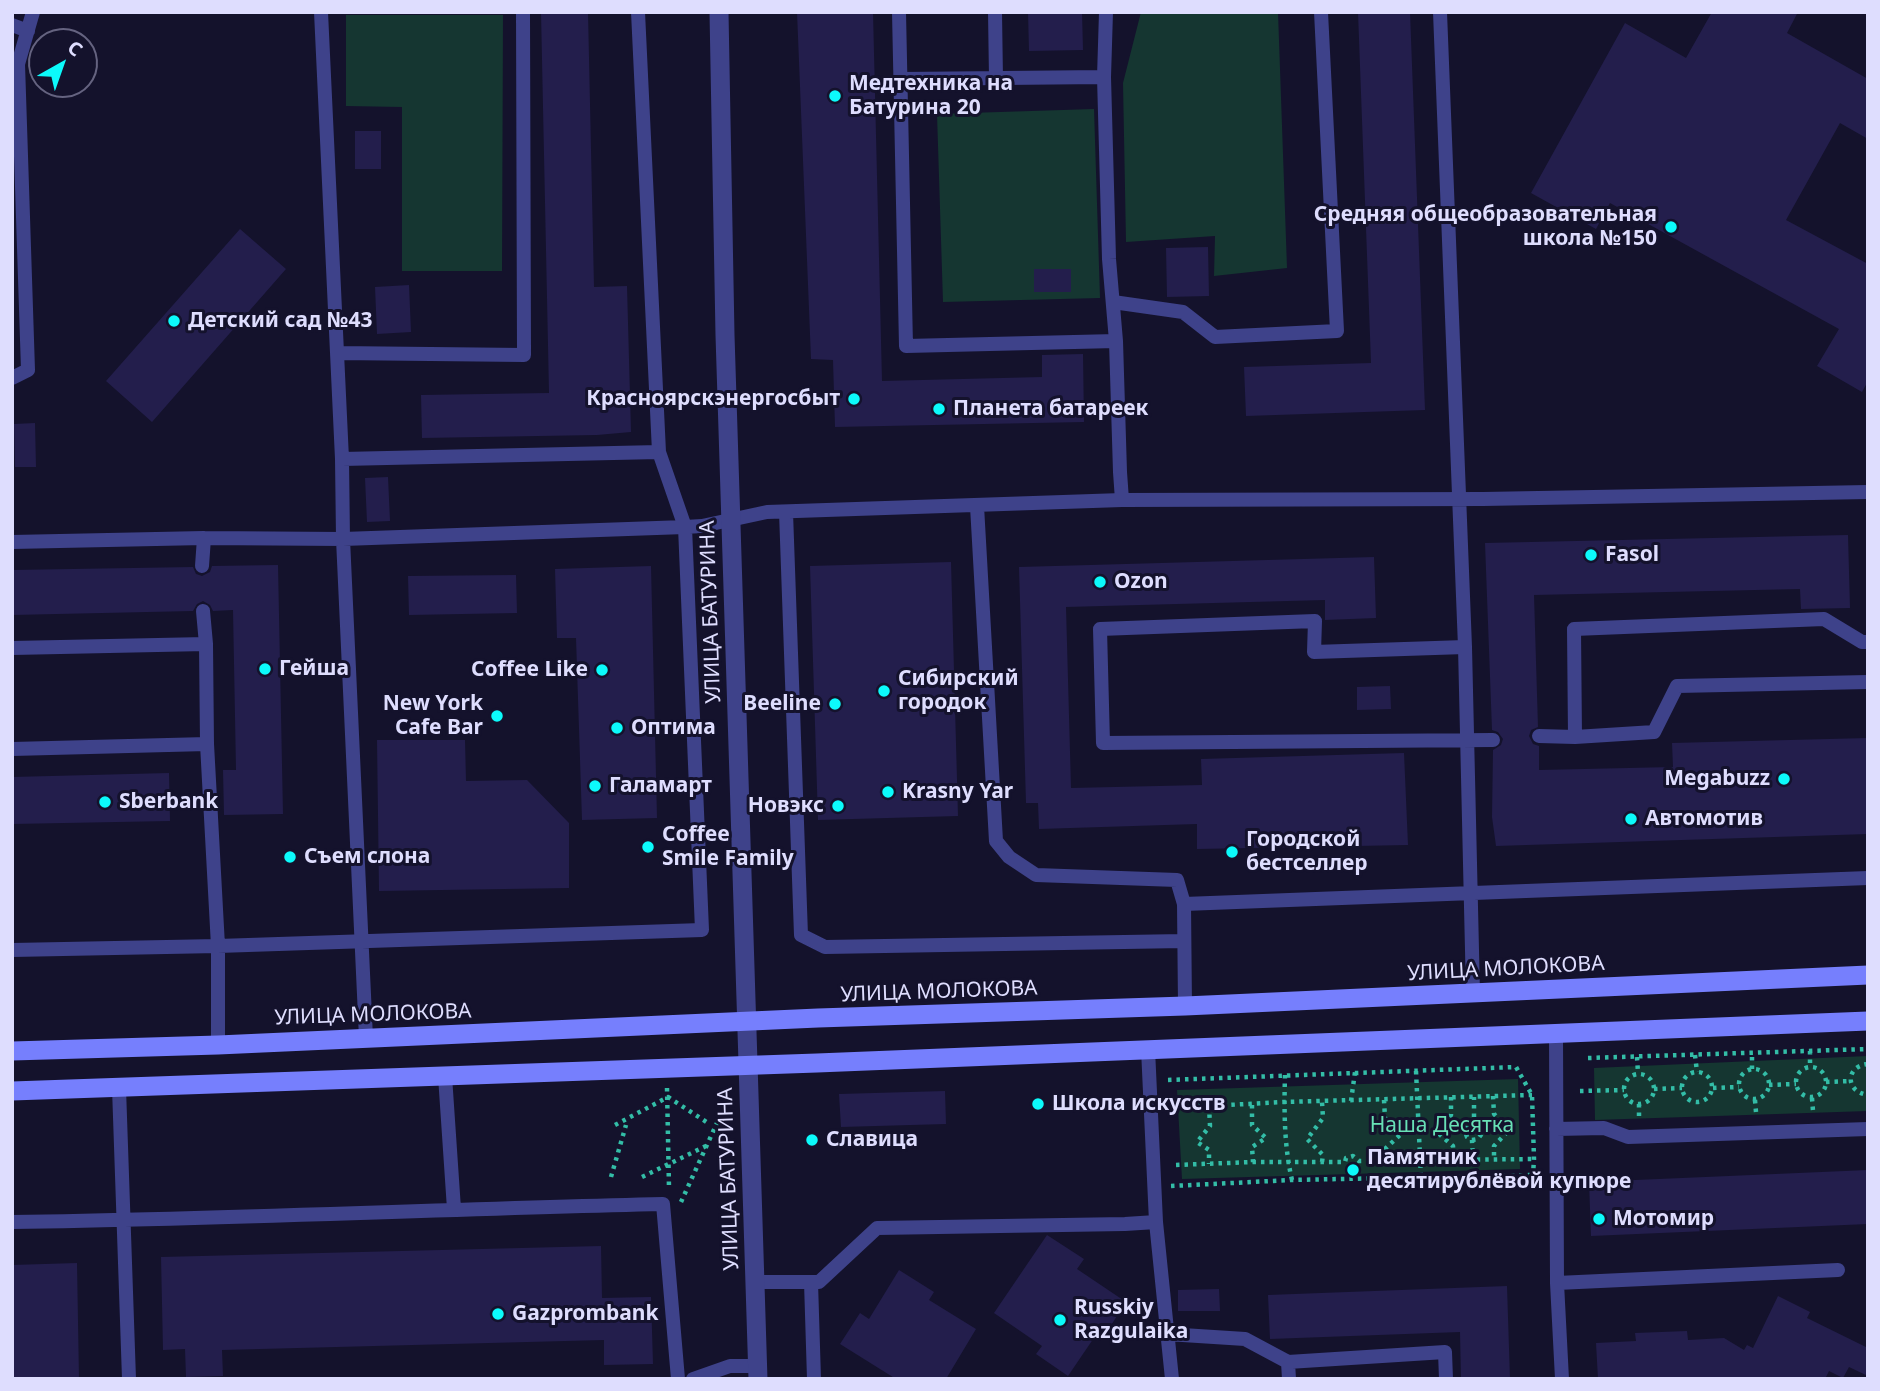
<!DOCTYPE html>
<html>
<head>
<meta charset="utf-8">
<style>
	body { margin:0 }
	#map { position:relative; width:1880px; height:1391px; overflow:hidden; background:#14122c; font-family:"Noto Sans",sans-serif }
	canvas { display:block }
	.frame { position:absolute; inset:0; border:14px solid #deddfe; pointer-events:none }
	.north { position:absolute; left:28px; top:28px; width:70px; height:70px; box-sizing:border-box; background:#14122c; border:2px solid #656380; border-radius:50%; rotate:40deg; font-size:19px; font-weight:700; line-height:28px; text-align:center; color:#deddfe }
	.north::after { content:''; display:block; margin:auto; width:24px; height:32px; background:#0cfafb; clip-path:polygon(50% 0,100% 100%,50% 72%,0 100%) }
</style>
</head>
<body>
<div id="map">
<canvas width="1880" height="1391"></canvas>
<div class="frame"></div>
<div class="north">С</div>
</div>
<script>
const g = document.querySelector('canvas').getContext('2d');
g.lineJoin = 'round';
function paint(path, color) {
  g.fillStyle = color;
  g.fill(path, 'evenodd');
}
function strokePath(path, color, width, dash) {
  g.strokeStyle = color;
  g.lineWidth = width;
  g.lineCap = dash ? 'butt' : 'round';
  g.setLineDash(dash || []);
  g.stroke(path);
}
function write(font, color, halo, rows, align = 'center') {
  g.font = font + ' "Noto Sans",sans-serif';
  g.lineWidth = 6;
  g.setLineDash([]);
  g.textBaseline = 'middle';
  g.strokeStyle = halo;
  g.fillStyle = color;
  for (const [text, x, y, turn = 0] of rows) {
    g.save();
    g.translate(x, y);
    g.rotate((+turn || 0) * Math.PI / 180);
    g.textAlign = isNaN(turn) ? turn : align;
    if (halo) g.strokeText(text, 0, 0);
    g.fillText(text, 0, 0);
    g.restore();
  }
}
paint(new Path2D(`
	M1141 12H1278L1287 268 1214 276 1215 236 1126 242 1123 83Z
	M346 15H503L502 271H402V107L346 106Z
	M1094 109 1100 298 943 302 937 114Z
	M1868 1056V1111L1595 1120 1594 1068Z
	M1518 1079 1520 1169 1182 1179 1177 1090Z`), '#153631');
paint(new Path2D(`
	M541 12H588L594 287 627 286 631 432 597 435 422 438 421 395 549 393Z
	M797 12H873L882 381 1042 377V355L1083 354 1084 422 835 427 833 360 811 359Z
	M1028 12H1082L1083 50 1029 51Z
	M1358 12H1410L1425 410 1246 416 1244 367 1371 363Z
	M1712 12H1798L1787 33 1868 79V139L1840 123 1786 220 1868 264V381L1862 392 1817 366 1839 329 1610 203 1596 229 1531 193 1625 23 1686 58Z
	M355 131H381V169H355Z
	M240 229 286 269 152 422 106 381Z
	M1208 247 1209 296 1167 297 1166 248Z
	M1034 269H1071V292H1034Z
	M409 285 411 332 377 334 375 287Z
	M35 423 36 467H15L14 424Z
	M388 477 390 521 367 522 365 478Z
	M1848 535 1850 608 1801 609 1800 589 1534 595 1538 727 1531 730 1529 736 1533 744 1539 746V770L1673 767 1672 743 1868 738V834L1496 846 1492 817 1493 750 1501 745 1503 739 1498 732 1492 730 1485 543Z
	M1374 557 1376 618 1325 620V600L1066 607 1071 788 1202 785 1201 759 1404 753 1408 845 1197 849V824L1039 829 1038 803H1026L1019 567Z
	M951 562 958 816 818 820 810 566Z
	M278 565 283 814 224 815 223 770H236L233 610 213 611 210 605 203 601 197 604 193 611 12 615V570L193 567 196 574 202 576 210 572 212 566Z
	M651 566 657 818 582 820 576 638H557L555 569Z
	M516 575 517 613 409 615 408 576Z
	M1390 686 1391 709 1357 710V687Z
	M377 740H465L466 781 527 780 569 823V888L379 891Z
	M169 773 170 821 12 824V777Z
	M945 1091 946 1124 841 1127 839 1094Z
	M1868 1170V1224L1591 1236 1589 1182Z
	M1047 1235 1084 1259 1077 1269 1126 1302 1108 1330 1102 1326 1068 1376 1036 1354 1042 1346 994 1313Z
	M601 1246 602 1298 651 1297 653 1364 604 1365V1340L222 1350 223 1376 186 1377 185 1349 163 1350 161 1257Z
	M77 1263 79 1379H12V1265Z
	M899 1270 934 1292 929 1300 976 1329 946 1379H896L840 1344 860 1313 869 1319Z
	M1507 1286 1510 1379H1461L1460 1332 1270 1339 1268 1295Z
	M1219 1289 1220 1311H1178V1290Z
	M1778 1296 1810 1312 1807 1318 1868 1348V1376L1849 1367 1843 1378 1829 1371 1825 1379H1598L1596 1343 1636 1341 1635 1333 1687 1331 1688 1340 1724 1338 1744 1350 1747 1345 1753 1348Z`), '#231e4c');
strokePath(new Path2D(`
	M1810 1051V1067
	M1695 1055 1697 1072
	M1637 1057 1638 1073
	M1588 1058 1868 1049
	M1868 1064C1845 1066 1845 1092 1868 1095
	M1796 1082a15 15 0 1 1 30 0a15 15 0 1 1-30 0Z
	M1739 1084a15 15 0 1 1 30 0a15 15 0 1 1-30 0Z
	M1752 1069V1052
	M1416 1071 1421 1178
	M1682 1087a15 15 0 1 1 30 0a15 15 0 1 1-30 0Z
	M1624 1089a15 15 0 1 1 30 0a15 15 0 1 1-30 0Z
	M1285 1075C1284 1110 1284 1146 1292 1180
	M1168 1080 1516 1067 1532 1095 1534 1159 1533 1175
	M1826 1082 1851 1081
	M1769 1085 1796 1084
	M667 1088 669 1188
	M1713 1088 1739 1087
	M1654 1089 1682 1088
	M1580 1091 1624 1090
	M1493 1096 1494 1114 1509 1130 1494 1146V1159
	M1451 1097V1115L1437 1132 1453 1146 1454 1160
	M1812 1098 1813 1111
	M1384 1100 1385 1118 1401 1134 1386 1148 1385 1160
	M1755 1100 1756 1112
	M1351 1101 1355 1072
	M1172 1103 1209 1106 1284 1102 1532 1095
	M1639 1104V1116
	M1252 1105V1125L1266 1138 1252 1147 1253 1162
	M1209 1106 1210 1126 1197 1142 1209 1150V1164
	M615 1125 668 1097 708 1123
	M1472 1140 1478 1139 1483 1132 1481 1126 1474 1122
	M1473 1160 1472 1140 1467 1137 1465 1131 1467 1125 1474 1122V1097
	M1322 1162 1323 1155 1307 1139 1323 1118 1322 1102
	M1176 1165 1253 1162H1345L1346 1158 1353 1156 1359 1161 1534 1159
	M611 1177 626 1125
	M642 1177 706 1146
	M1171 1186 1292 1180 1533 1175
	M681 1202 717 1123`), '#33bda7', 4.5, [3.5, 5]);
strokePath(new Path2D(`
	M321 12 342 459 343 539 366 1038
	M899 12 906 346 1116 341
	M995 12 996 79
	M1106 12 1104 77 1109 259 1116 341 1120 472 1122 500
	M1440 12 1465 647 1473 993
	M12 25 28 31
	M901 79 1104 77
	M1113 302 1183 312 1215 337 1337 331 1321 12
	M337 353 524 355 523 12
	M12 378 28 370 18 64 33 12
	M342 459 659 452
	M977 506 996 841 1009 857 1036 875 1177 880 1184 904 1185 1006
	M786 512 801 935 825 947 1184 941
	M12 542 204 538 343 539 685 527 702 526 767 512 1122 500 1483 499 1868 492
	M202 566 204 538
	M203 611 206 644 207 744 218 946V1045
	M1465 647 1314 652 1315 621 1100 629 1103 743 1493 740
	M12 648 206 644
	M1539 736 1575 737 1654 732 1677 686 1868 682
	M1575 737 1574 629 1824 619 1862 642H1868
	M12 749 207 744
	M1184 904 1868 878
	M12 950 218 946 702 930 685 527 659 452 638 12
	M1556 1035 1557 1283 1562 1379
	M445 1076 454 1209
	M119 1088 129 1379
	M1556 1129 1604 1128 1628 1137 1868 1129
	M12 1222C229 1219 446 1209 663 1204L678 1379
	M1156 1222 1172 1379
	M755 1282H819L877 1228 1125 1224 1156 1222 1148 1049
	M811 1282 814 1379
	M1557 1283 1838 1270
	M1167 1334 1245 1339 1288 1362
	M693 1379 730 1366H758
	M1289 1379 1288 1362 1445 1352 1446 1379`), '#3e428a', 14);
strokePath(new Path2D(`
	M719 12 725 335 758 1379`), '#3e428a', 19);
strokePath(new Path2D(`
	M12 1051 218 1045 818 1018 1185 1006 1868 975
	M12 1091 817 1063 1868 1021`), '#767ffd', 19);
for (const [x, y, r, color] of [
	[835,96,7,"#0cfafb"],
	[1671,227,7,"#0cfafb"],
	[174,321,7,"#0cfafb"],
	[854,399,7,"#0cfafb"],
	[939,409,7,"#0cfafb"],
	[1591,555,7,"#0cfafb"],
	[1100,582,7,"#0cfafb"],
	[265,669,7,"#0cfafb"],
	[602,670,7,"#0cfafb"],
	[884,691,7,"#0cfafb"],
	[835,704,7,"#0cfafb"],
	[497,716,7,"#0cfafb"],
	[617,728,7,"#0cfafb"],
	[1784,779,7,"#0cfafb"],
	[595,786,7,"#0cfafb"],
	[888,792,7,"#0cfafb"],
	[105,802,7,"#0cfafb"],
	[838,806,7,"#0cfafb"],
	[1631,819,7,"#0cfafb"],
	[648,847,7,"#0cfafb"],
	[1232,852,7,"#0cfafb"],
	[290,857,7,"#0cfafb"],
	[1038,1104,7,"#0cfafb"],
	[812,1140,7,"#0cfafb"],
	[1353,1170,7,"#0cfafb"],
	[1599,1219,7,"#0cfafb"],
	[498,1314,7,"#0cfafb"],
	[1060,1320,7,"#0cfafb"]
]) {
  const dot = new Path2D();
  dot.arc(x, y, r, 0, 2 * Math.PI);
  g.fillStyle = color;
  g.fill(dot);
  strokePath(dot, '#14122c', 2.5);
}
write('bold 21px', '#deddfe', '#14122c', [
	["Медтехника на",849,84],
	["Батурина 20",849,108],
	["Средняя общеобразовательная",1657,215,"right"],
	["школа №150",1657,239,"right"],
	["Детский сад №43",188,321],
	["Красноярскэнергосбыт",840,399,"right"],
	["Планета батареек",953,409],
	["Fasol",1605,555],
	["Ozon",1114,582],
	["Гейша",279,669],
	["Coffee Like",588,670,"right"],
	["Сибирский",898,679],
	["городок",898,703],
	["New York",483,704,"right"],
	["Cafe Bar",483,728,"right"],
	["Beeline",821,704,"right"],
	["Оптима",631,728],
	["Megabuzz",1770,779,"right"],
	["Галамарт",609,786],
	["Krasny Yar",902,792],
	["Sberbank",119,802],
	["Новэкс",824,806,"right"],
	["Автомотив",1645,819],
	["Coffee",662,835],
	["Smile Family",662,859],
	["Городской",1246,840],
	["бестселлер",1246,864],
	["Съем слона",304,857],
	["Школа искусств",1052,1104],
	["Славица",826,1140],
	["Памятник",1367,1158],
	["десятирублёвой купюре",1367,1182],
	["Мотомир",1613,1219],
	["Russkiy",1074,1308],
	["Razgulaika",1074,1332],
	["Gazprombank",512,1314]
], 'left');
write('21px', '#deddfe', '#14122c', [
	["УЛИЦА БАТУРИНА",711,612,-92],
	["УЛИЦА МОЛОКОВА",1506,969,-3],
	["УЛИЦА МОЛОКОВА",939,992,-2],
	["УЛИЦА МОЛОКОВА",373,1015,-2],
	["УЛИЦА БАТУРИНА",729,1179,-92]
]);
write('21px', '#68e0b6', '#14122c', [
	["Наша Десятка",1442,1126]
]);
</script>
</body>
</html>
